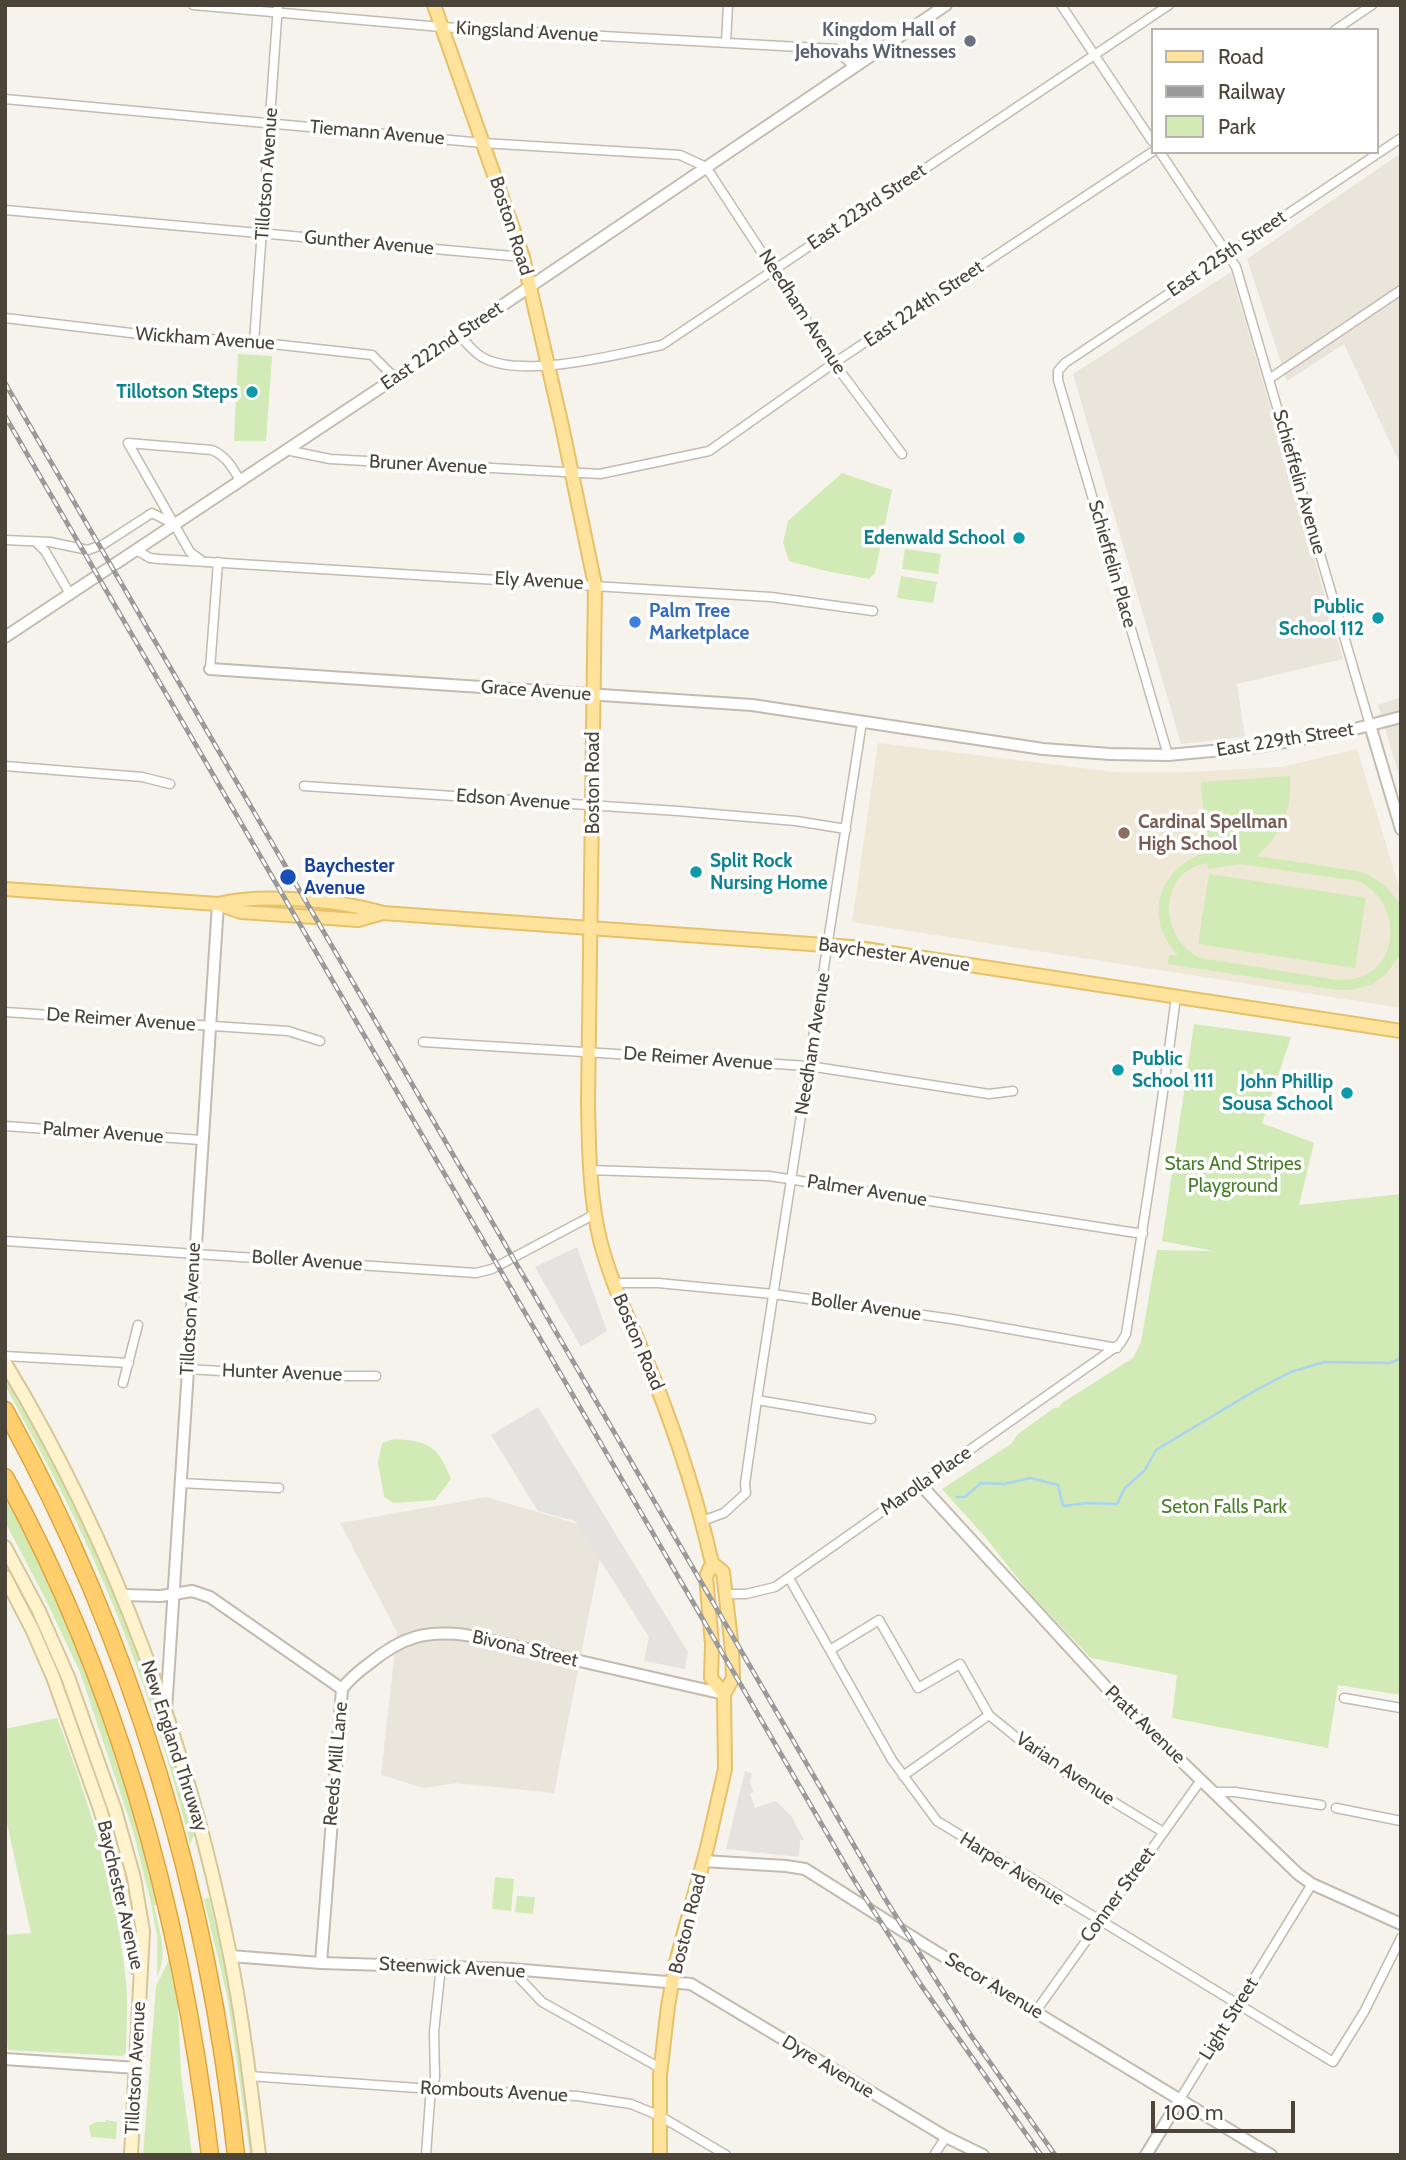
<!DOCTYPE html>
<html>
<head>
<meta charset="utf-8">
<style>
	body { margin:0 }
	#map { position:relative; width:1406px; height:2160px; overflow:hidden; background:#f6f3ec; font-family:Cabin,sans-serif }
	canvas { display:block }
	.frame { position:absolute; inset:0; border:7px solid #4b4439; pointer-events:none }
	.legend { position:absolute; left:1151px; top:28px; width:228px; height:126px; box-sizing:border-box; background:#fff; border:2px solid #b7b4b0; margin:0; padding:9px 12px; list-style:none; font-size:21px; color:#4b4439 }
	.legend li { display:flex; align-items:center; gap:14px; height:35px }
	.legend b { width:35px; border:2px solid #b7b4b0 }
	.scale { position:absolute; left:1151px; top:2101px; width:144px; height:32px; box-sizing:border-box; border:4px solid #4b4439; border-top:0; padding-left:9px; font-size:21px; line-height:24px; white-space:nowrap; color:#4b4439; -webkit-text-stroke:5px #fff; paint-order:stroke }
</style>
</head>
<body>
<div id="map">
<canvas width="1406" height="2160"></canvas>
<div class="frame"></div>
<ul class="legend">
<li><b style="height:9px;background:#ffe39c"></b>Road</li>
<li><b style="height:9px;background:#9a9a9a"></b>Railway</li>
<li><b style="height:19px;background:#d2eab5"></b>Park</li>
</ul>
<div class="scale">100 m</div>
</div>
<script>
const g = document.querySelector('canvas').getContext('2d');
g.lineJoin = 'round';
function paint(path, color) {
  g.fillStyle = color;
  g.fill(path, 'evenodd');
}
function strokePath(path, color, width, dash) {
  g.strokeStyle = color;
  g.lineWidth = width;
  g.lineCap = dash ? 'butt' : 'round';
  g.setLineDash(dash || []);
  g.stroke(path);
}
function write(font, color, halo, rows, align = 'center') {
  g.font = font + ' Cabin,sans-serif';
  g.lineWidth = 7;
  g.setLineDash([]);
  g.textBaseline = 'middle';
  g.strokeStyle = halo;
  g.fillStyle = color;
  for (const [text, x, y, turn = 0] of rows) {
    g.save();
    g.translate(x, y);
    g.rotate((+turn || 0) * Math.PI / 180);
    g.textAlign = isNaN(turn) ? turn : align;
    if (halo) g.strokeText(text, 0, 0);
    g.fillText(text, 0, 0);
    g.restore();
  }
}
paint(new Path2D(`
	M1401 153V466L1344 344 1287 381 1247 259Z
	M1231 272 1343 659 1237 684 1245 737 1181 744 1073 374Z
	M1401 697V782L1378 705Z
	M486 1497 605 1532 554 1793 456 1783 424 1788 381 1775 397 1632 340 1523Z`), '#eae5da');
paint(new Path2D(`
	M878 743 1114 772H1188L1281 767 1357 749 1401 893V1008L852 922Z`), '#efe8d6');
paint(new Path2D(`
	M238 354 272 356 266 441H234Z
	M842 473 892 490 875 573 869 579 826 571 789 561 783 543 788 521Z
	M905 549 941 554 938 574 902 569Z
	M901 576 937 582 933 603 897 598Z
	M1290 776C1292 812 1283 832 1257 856L1357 871 1369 875 1386 886 1401 906V953L1387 973 1373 984 1351 990H1337L1168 964 1169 955H1178C1142 917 1159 868 1206 852L1201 782ZM1207 863 1208 869 1240 864 1358 881C1406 902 1402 983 1338 980L1200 958C1158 937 1157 872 1207 863Z
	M1209 874 1366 898 1355 968 1198 944Z
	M1194 1024 1291 1037 1262 1123 1314 1143 1299 1205 1401 1194V1695L1338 1685 1328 1748 1172 1718 1177 1675 1091 1658 1031 1595 986 1538 942 1489 1011 1444 1018 1434 1054 1408H1058L1062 1403 1133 1358 1141 1342 1157 1250 1214 1251 1162 1241Z
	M5 1375C40 1439 75 1503 105 1569 144 1653 171 1742 196 1831L190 1844C162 1725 119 1608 65 1499 46 1461 25 1423 5 1385Z
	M394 1439C429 1441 438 1446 451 1479L435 1500 393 1503 384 1497 378 1462 382 1443Z
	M5 1497C77 1624 123 1764 160 1904L154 1905C159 1931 169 1953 157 1977V1937L151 1903 133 1831 80 1672 43 1594 5 1522Z
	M57 1718C89 1801 115 1885 125 1973 129 2000 126 2028 126 2054L122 2056 8 2050 5 2024V1935L31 1933 5 1814V1729Z
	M495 1877 514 1879 511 1911 492 1909Z
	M517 1896 535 1897 533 1914 515 1912Z
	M209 1898 231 1989 253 2155H250L228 2000 204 1899Z
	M169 1947 177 1981 181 2074 192 2155H143L156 1986 168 1962Z
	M106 2120 117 2122 116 2139 91 2137 89 2126 96 2122H106Z`), '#d2eab5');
paint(new Path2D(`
	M577 1247 607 1331 581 1347 535 1267Z
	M538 1407 688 1652 685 1669 644 1661 649 1637 575 1521 538 1511 491 1435Z
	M745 1771 752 1773 750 1782 754 1792 750 1794 755 1808 776 1801 792 1817 804 1840H800L799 1857 726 1849Z`), '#e5e3e0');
strokePath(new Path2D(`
	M957 1497H965L981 1483 1004 1484 1030 1478 1058 1485 1063 1506 1087 1503 1117 1504 1125 1488 1145 1470 1156 1450 1256 1390 1291 1372 1324 1362 1390 1363 1401 1358`), '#a9d4f2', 2.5);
const minor = new Path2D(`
	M193 5 441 27 836 49 854 67
	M1061 5 1152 141
	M1335 30 1372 5
	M726 42 728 5
	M5 99 483 143 680 155 706 167 834 363 902 454
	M1160 152 1236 267 1370 725
	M5 210 523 257
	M5 318 148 335 254 342 372 355 395 378
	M459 335C466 342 473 352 482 357 521 380 619 354 662 345L1169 5
	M254 342 278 5
	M1269 379 1401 290
	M128 443 190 552 202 561
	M128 443 212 450C226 456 232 467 240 480
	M286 450 330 459 600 474 709 451 834 363 1152 152
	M5 540 50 542 88 550 104 544 152 513 174 524
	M36 542 45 551 70 594
	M136 550 150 558 159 559 771 597 873 611
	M210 669 218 562
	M1168 755 1058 380V371L1065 363 1401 138
	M5 766 142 777 170 784
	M304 786 678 811 796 821 846 829
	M5 1012 288 1031 320 1041
	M423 1042 809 1066 989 1094 1013 1091
	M5 1126 201 1140
	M589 1170 769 1176 1143 1234
	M5 1241 476 1273 492 1269 595 1214
	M613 1283H658L773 1294 952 1319 1117 1348
	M5 1356 129 1363
	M188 1369 302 1376H376
	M123 1383 138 1325
	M757 1400 871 1419
	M180 1483 279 1488
	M702 1521 724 1513 746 1493 745 1484 758 1393 862 722
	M789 1578 892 1760 937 1821 1333 2062 1364 2012 1401 1938
	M727 1594H746L775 1587 1120 1344 1126 1334C1144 1221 1162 1109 1176 996
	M830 1650 879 1620 918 1688 960 1664 989 1715
	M1344 1698 1401 1708
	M903 1776 989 1715 1043 1759 1163 1832
	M1214 1792H1235L1321 1805
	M1336 1808 1401 1821
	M511 1969 542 2002 660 2068
	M1036 2011 1201 1780
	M249 2076 432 2089 577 2096 631 2104 660 2116 726 2155
	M1180 2099 1312 1884
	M426 2155 430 2100 435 2077 434 2032 441 1966
	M934 2155 946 2137`);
const tertiary = new Path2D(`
	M5 637 395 378 946 5
	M210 669 752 705 1043 749 1110 754 1168 755 1256 747 1351 730 1401 717
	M1370 725 1401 829
	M920 1484 1117 1699 1298 1874 1312 1884 1401 1924
	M123 1595 161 1596 192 1591 210 1597 342 1689 321 1963
	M342 1689C350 1678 359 1671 370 1663 402 1637 425 1630 466 1635L724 1694
	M166 1711 218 904
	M703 1861 786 1866 805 1869 925 1945 1271 2155
	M230 1956 321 1963 511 1969 691 1984 946 2137 983 2155
	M5 2059 137 2068
	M1146 2155 1180 2099`);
const secondary = new Path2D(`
	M5 1363C115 1545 189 1748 230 1955 243 2021 251 2088 259 2155
	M5 1547 39 1611 68 1677 115 1810 134 1878 143 1931 131 2155
	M5 1577 32 1629 53 1677 100 1809 119 1876 136 1968`);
const primary = new Path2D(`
	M434 5 523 257 562 426 595 585 588 1102C589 1148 589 1194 600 1240 613 1291 637 1335 656 1384 679 1443 698 1502 712 1563L723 1572 732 1649 733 1678 724 1694 725 1769 707 1848 676 1962 668 2006 660 2075V2155
	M5 889 218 904 241 912 358 920 383 913
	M218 904C261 893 340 900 383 913L852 947 1401 1031
	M712 1563 706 1577 712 1644 711 1678 724 1694`);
const motorway = new Path2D(`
	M5 1410C132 1640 208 1893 236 2155
	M5 1477C120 1687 182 1918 210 2155`);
strokePath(minor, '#c2bbae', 11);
strokePath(tertiary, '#c2bbae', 14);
strokePath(secondary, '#d6c79b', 16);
strokePath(primary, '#e6c16a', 16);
strokePath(motorway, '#e0a43c', 19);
strokePath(minor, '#fff', 8);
strokePath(tertiary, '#fff', 10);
strokePath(secondary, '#fff3cd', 12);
strokePath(primary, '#ffe39c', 12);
strokePath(motorway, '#ffcf6e', 16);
const rail = new Path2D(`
	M5 383 884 1897 970 2034 1055 2155
	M5 416 854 1880 921 1985 1041 2155`);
strokePath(rail, '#9a9a9a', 5);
strokePath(rail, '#fff', 2.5, [8]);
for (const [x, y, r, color] of [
	[970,41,7,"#6b7280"],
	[252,392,7,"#0f9aa8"],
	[1019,538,7,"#0f9aa8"],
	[1378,618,7,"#0f9aa8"],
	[635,622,7,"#3f7fe0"],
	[1124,833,7,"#8d6e63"],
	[696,872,7,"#0f9aa8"],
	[288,877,9,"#1a4fb4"],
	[1118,1070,7,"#0f9aa8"],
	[1347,1093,7,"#0f9aa8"]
]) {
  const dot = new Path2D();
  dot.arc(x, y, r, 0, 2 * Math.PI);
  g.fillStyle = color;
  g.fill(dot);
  strokePath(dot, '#fff', 2.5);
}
write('bold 19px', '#5b616d', '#fff', [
	["Kingdom Hall of",956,30],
	["Jehovahs Witnesses",956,52]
], 'right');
write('19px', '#4b4439', '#fff', [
	["Kingsland Avenue",527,32,3],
	["Tiemann Avenue",377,133,5],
	["Tillotson Avenue",267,174,-86],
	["East 223rd Street",867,207,-34],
	["Boston Road",511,226,72],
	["Gunther Avenue",369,243,5],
	["East 225th Street",1227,254,-34],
	["East 224th Street",924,304,-34],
	["Needham Avenue",802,312,57],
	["Wickham Avenue",205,339,4],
	["East 222nd Street",442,346,-34],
	["Bruner Avenue",428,465,3],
	["Schieffelin Avenue",1299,482,74],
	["Schieffelin Place",1112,564,74],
	["Ely Avenue",539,581,3],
	["Grace Avenue",536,691,4],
	["East 229th Street",1285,740,-9],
	["Boston Road",593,783,-90],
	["Edson Avenue",513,800,4],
	["Baychester Avenue",894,955,8],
	["De Reimer Avenue",121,1020,4],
	["Needham Avenue",813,1044,-81],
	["De Reimer Avenue",698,1059,4],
	["Palmer Avenue",103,1133,4],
	["Palmer Avenue",867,1191,9],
	["Boller Avenue",307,1261,4],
	["Boller Avenue",866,1307,8],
	["Tillotson Avenue",191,1309,-87],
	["Boston Road",638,1342,67],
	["Hunter Avenue",282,1373,2],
	["Marolla Place",926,1481,-35],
	["Bivona Street",525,1649,13],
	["Pratt Avenue",1145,1725,44],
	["New England Thruway",174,1746,72],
	["Reeds Mill Lane",336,1764,-85],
	["Varian Avenue",1065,1769,34],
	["Harper Avenue",1012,1869,32],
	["Baychester Avenue",120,1895,77],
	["Conner Street",1118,1895,-54],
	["Boston Road",688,1924,-76],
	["Steenwick Avenue",452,1968,3],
	["Secor Avenue",994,1986,31],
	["Light Street",1229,2019,-58],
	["Dyre Avenue",828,2067,31],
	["Tillotson Avenue",136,2068,-87],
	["Rombouts Avenue",494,2092,3]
]);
write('bold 19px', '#0d838f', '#fff', [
	["Tillotson Steps",238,392],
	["Edenwald School",1005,538],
	["Public",1364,607],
	["School 112",1364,629],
	["Split Rock",710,861,"left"],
	["Nursing Home",710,883,"left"],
	["Public",1132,1059,"left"],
	["School 111",1132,1081,"left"],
	["John Phillip",1333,1082],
	["Sousa School",1333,1104]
], 'right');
write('bold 19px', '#366cbe', '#fff', [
	["Palm Tree",649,611],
	["Marketplace",649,633]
], 'left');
write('bold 19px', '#785e54', '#fff', [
	["Cardinal Spellman",1138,822],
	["High School",1138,844]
], 'left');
write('bold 19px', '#164399', '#fff', [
	["Baychester",304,866],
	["Avenue",304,888]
], 'left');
write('19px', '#4a7f2a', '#fff', [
	["Stars And Stripes",1233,1164],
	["Playground",1233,1186],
	["Seton Falls Park",1224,1507]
]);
</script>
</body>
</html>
